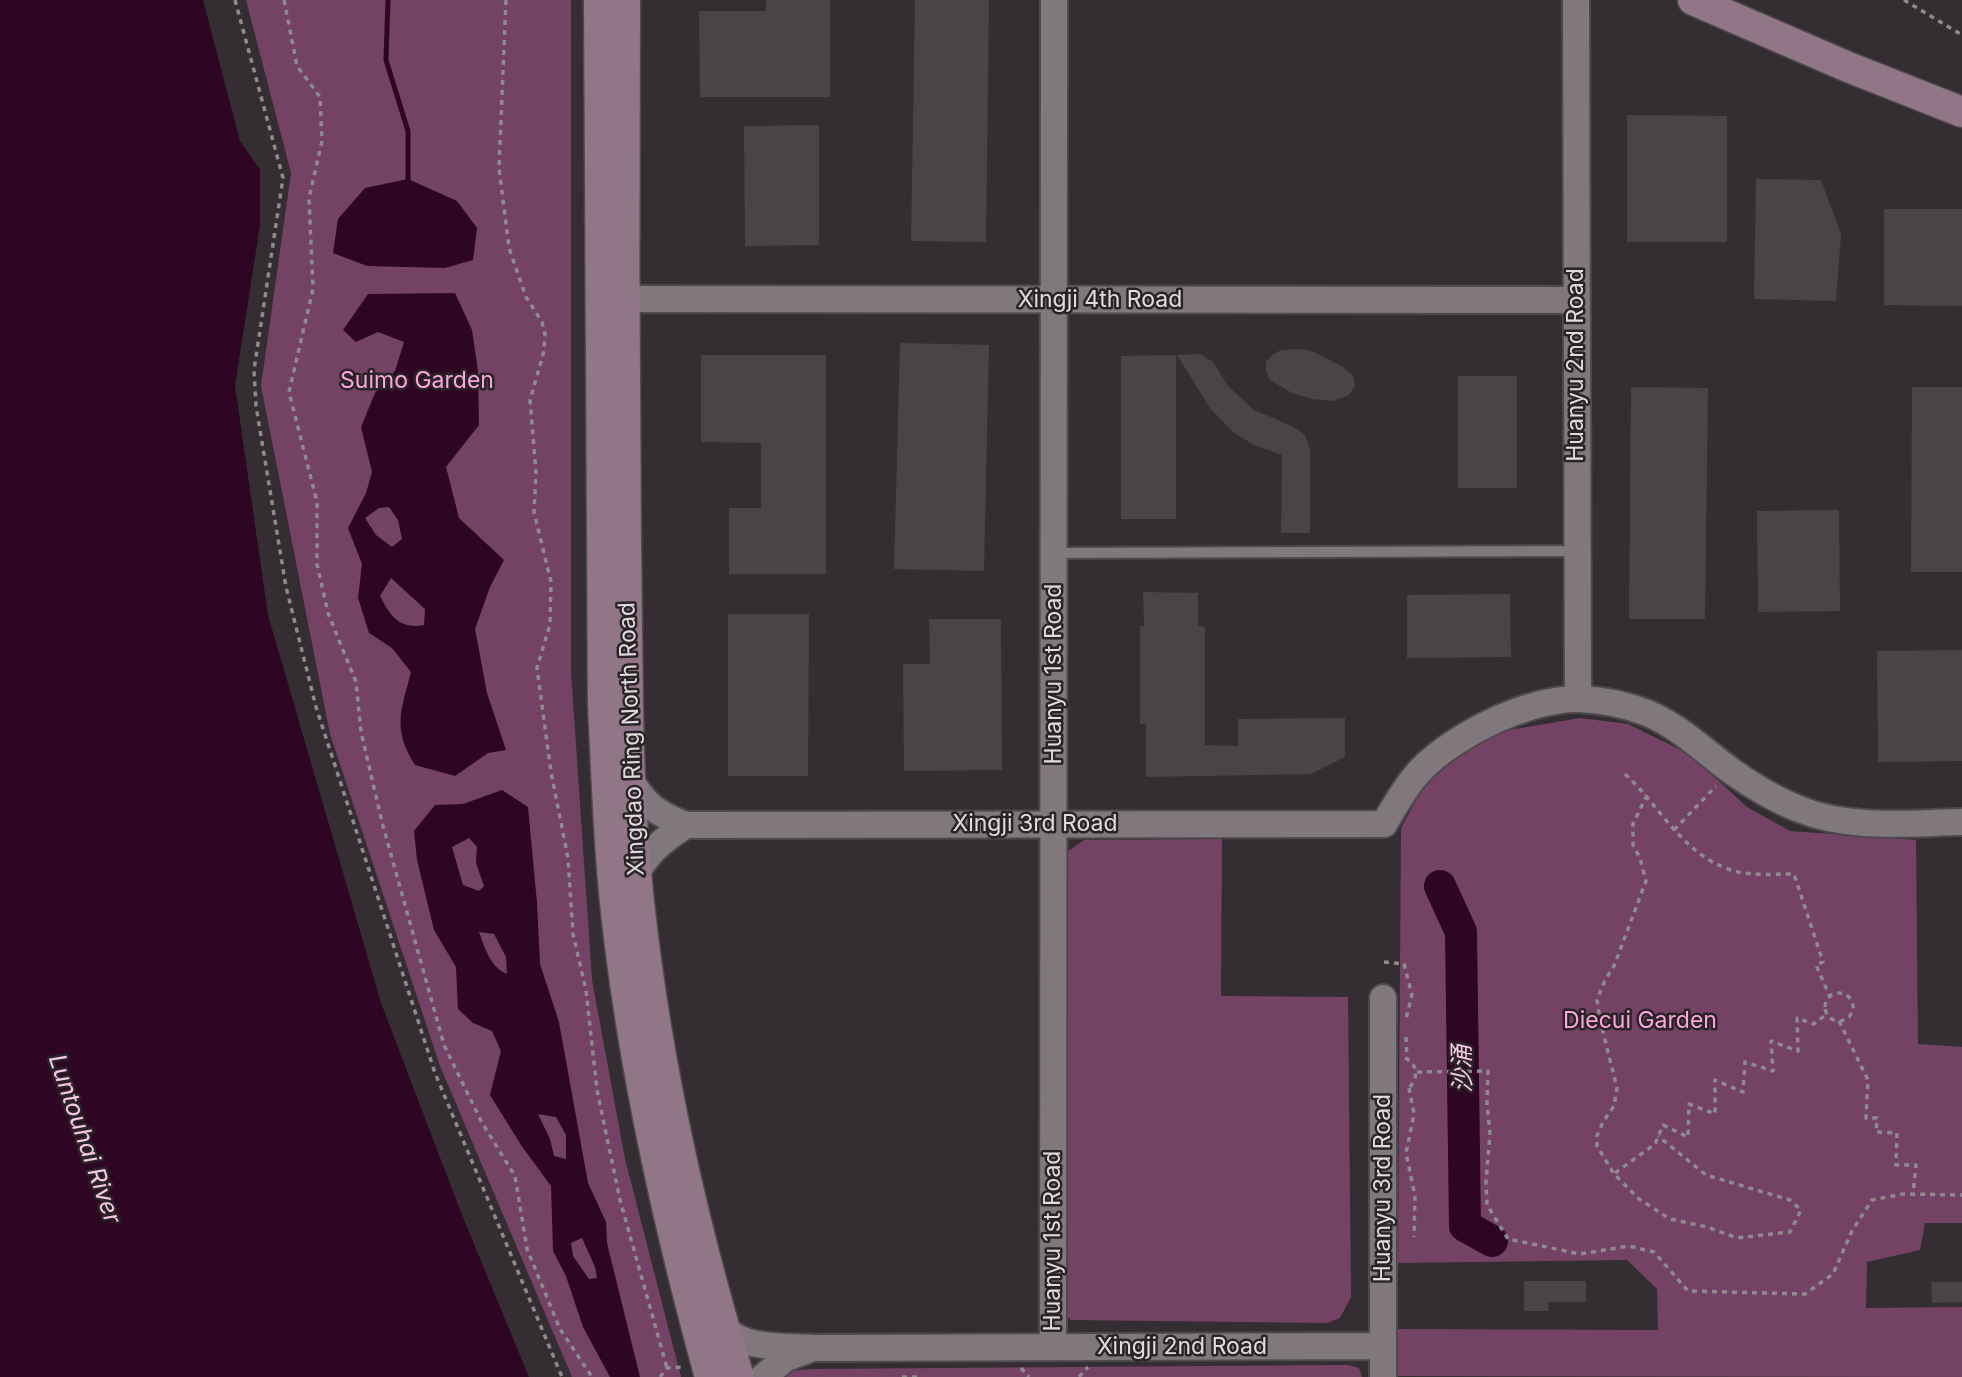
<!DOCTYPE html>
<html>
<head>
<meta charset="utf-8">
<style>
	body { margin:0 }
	canvas { display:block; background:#342d31 }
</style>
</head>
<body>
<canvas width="1962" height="1377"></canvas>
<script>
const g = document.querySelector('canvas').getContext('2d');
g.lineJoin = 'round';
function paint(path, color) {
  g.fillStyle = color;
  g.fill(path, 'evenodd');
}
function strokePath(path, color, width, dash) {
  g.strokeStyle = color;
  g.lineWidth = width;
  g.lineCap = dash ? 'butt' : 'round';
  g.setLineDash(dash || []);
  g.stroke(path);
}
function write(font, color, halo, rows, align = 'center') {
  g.font = font + ' Inter,"Noto Sans SC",sans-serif';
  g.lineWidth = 5;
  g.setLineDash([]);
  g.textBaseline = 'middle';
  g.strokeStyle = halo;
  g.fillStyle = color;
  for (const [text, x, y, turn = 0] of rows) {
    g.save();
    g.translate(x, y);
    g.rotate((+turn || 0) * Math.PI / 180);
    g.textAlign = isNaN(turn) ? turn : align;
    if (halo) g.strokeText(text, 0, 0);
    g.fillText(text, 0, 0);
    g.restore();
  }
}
paint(new Path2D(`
	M246 0H571V671L592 980 625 1159 681 1377H572L440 1066 330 734 261 386 291 173Z
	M1580 718 1628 724 1689 754 1747 807 1790 831 1916 840 1918 1044 1962 1047V1223H1925L1920 1250 1867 1262 1866 1308 1962 1307V1377L1391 1376 1392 1329 1658 1330 1657 1289 1627 1260 1398 1263 1401 828 1433 769 1492 733Z
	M1222 839 1221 996 1348 997 1351 1297 1340 1318 1327 1323 1071 1320 1063 1312 1060 857 1084 840Z
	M1337 1365H1348L1359 1368 1362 1377H781L792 1371 811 1369Z`), '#744264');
paint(new Path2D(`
	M0 0H203L240 141 260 170V225L235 386 268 615 381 1003 462 1215 529 1377H0Z
	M408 179 457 201 477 228 473 260 445 268 367 266 333 253 338 219 365 188Z
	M455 293 472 330 478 371 479 425 446 467 459 518 504 560 490 587 475 629 487 693 506 750 488 753 455 776 415 765C392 728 401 711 411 672L392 648 369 633 358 598 362 564 348 528 366 493 372 472 361 427 375 393 395 371 404 342 378 332 356 342 343 330 368 294ZM389 507 398 520 402 539 392 547 376 535 365 518 379 508ZM391 578 425 609 424 625C399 630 390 615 380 596Z
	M502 790 528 807 537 903 540 964 559 1022 588 1183 606 1222 607 1243 640 1377H610L583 1327 566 1276 553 1251 551 1186 521 1145 490 1095 501 1051 492 1031 473 1023 458 1009 456 967 434 930 417 860 414 831 435 805 463 804ZM469 838 477 847 476 863 484 886 479 891 463 885 452 847ZM479 932 494 934 506 957 507 974C490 967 485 948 479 932ZM538 1114 556 1117 566 1135V1159L554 1156 550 1139ZM582 1238 595 1267 597 1278 589 1279 573 1256 571 1243Z`), '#2e0523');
strokePath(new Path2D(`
	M388 0 386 60 408 131V179`), '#2e0523', 5);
strokePath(new Path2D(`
	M1440 886 1461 932 1465 1226 1492 1241`), '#2e0523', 32);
paint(new Path2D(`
	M766 0H830V97H700L699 11H766Z
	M915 0H989L986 242 911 241Z
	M1627 115 1727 116V242H1627Z
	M819 125V245L745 246 744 126Z
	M1756 179 1821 180 1841 234 1836 301 1754 299Z
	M1884 209H1962V306L1884 305Z
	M900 343 989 345 984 571 894 569Z
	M1298 349 1312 351 1343 367 1353 376 1355 386 1349 395 1333 401 1312 399 1292 393 1270 380 1266 372V362L1272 355 1281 350Z
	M1200 354 1213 362 1228 386 1254 410 1292 426 1304 434 1310 448V533H1281L1282 455 1254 445 1233 432 1210 408 1177 355Z
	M701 355H826V574H729V508H761V443L701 442Z
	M1176 355V519H1121V356Z
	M1458 376H1517V488H1458Z
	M1631 387 1708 388 1705 619H1629Z
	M1912 387H1962V572H1911Z
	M1839 510 1840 611 1758 612 1757 511Z
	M1143 592 1198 593V626L1205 627V745L1238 746V719L1345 718V757L1311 774 1146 777V724H1140V626H1144Z
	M1510 594 1511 657 1407 658V595Z
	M728 614H809L808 776H728Z
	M929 619H1001L1002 770 904 771 903 664H930Z
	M1962 650V761L1878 762 1877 651Z
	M1524 1281H1586V1302H1548L1549 1311H1524Z
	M1931 1282H1962V1302L1932 1303Z`), '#4a4347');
const service = new Path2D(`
	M1054 553 1576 551`);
const tertiary = new Path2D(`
	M1576 0 1578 699
	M604 299 1575 300
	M629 778C645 805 657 814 686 825L1384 824C1393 809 1402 793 1413 779 1444 739 1529 697 1580 699 1602 700 1627 705 1647 713 1679 726 1703 750 1730 770 1751 785 1776 800 1799 809 1850 830 1908 823 1962 822
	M636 873C651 849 663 840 686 825
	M724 1327C742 1350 786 1346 813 1348L1383 1346
	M1053 1347 1054 0
	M763 1377 786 1358 808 1350
	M1383 1377V998`);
const secondary = new Path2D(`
	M599 0 603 705C607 782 609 860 619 937 637 1086 670 1232 710 1377
	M625 0C624 181 624 363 626 544 628 654 626 763 636 872 652 1043 689 1213 739 1377
	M1693 0 1848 67 1962 112`);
strokePath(service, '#4e494c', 14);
strokePath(tertiary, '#4e494c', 30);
strokePath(secondary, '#4e494c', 33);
strokePath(new Path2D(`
	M235 0 283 178 254 370 256 406 286 587 316 707 435 1073 562 1377
	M284 0 297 66 320 97 322 141 309 198 313 289 289 392 317 502V564L328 613 356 682 361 732 383 826 444 1045 481 1121 515 1176 527 1249 560 1329 592 1377
	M506 0 499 168 509 248 526 297 542 322 545 335 544 351 530 400 536 473 534 512 551 582 550 624 537 668 551 772 568 858 573 934 586 990 597 1090 620 1200 667 1368
	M1904 0 1962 35
	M1625 774C1661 807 1683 856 1734 871 1750 876 1777 874 1794 874L1823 962 1816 965 1830 997
	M1647 795 1633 824V845L1640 858 1646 881 1614 966 1605 980 1597 1000 1600 1020 1617 1088 1614 1106 1603 1122 1597 1136V1146L1614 1174 1639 1199 1670 1219 1707 1227 1737 1238 1790 1232 1801 1210 1790 1200 1706 1175 1658 1136
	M1674 830 1716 786
	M1384 962 1404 964 1412 995 1406 1019
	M1825 1007a14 14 0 1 1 28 0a14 14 0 1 1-28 0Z
	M1839 1021 1868 1080 1866 1118H1877L1876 1132 1897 1133 1896 1165H1916L1913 1194
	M1406 1037 1407 1059
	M1405 1058C1419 1065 1418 1078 1409 1088
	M1417 1072 1488 1071 1487 1103 1490 1134 1486 1181 1487 1205 1508 1239 1580 1254 1629 1246 1654 1252 1688 1291 1805 1294 1833 1274 1852 1231 1872 1200 1903 1194 1962 1195
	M1409 1088 1414 1114 1406 1153 1415 1196 1414 1237
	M1615 1173 1655 1144 1663 1125 1688 1137 1689 1104 1715 1114V1080L1743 1092 1745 1062 1773 1071 1771 1041 1798 1051 1797 1018 1814 1024 1827 1014
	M1021 1368 1029 1377
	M660 1377 667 1368 684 1367
	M902 1377H919
	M1079 1377 1088 1367`), '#8f8a8d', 3.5, [5, 5]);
strokePath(service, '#80787d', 10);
strokePath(tertiary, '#80787d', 26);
strokePath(secondary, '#907687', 30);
write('23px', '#e0dcde', '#2a2327', [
	["Xingji 4th Road",1100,300],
	["Huanyu 2nd Road",1576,365,-90],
	["Huanyu 1st Road",1054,674,-90],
	["Xingdao Ring North Road",632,739,-92],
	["Xingji 3rd Road",1035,824],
	["Huanyu 3rd Road",1383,1188,-90],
	["Huanyu 1st Road",1053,1241,-90],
	["Xingji 2nd Road",1182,1347]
]);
write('23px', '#fea5e0', '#2a2327', [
	["Suimo Garden",417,381],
	["Diecui Garden",1640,1021]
]);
write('italic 24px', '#f6c8e5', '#2a2327', [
	["沙涌",1463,1069,-91],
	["Luntouhai River",84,1139,71]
]);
</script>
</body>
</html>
